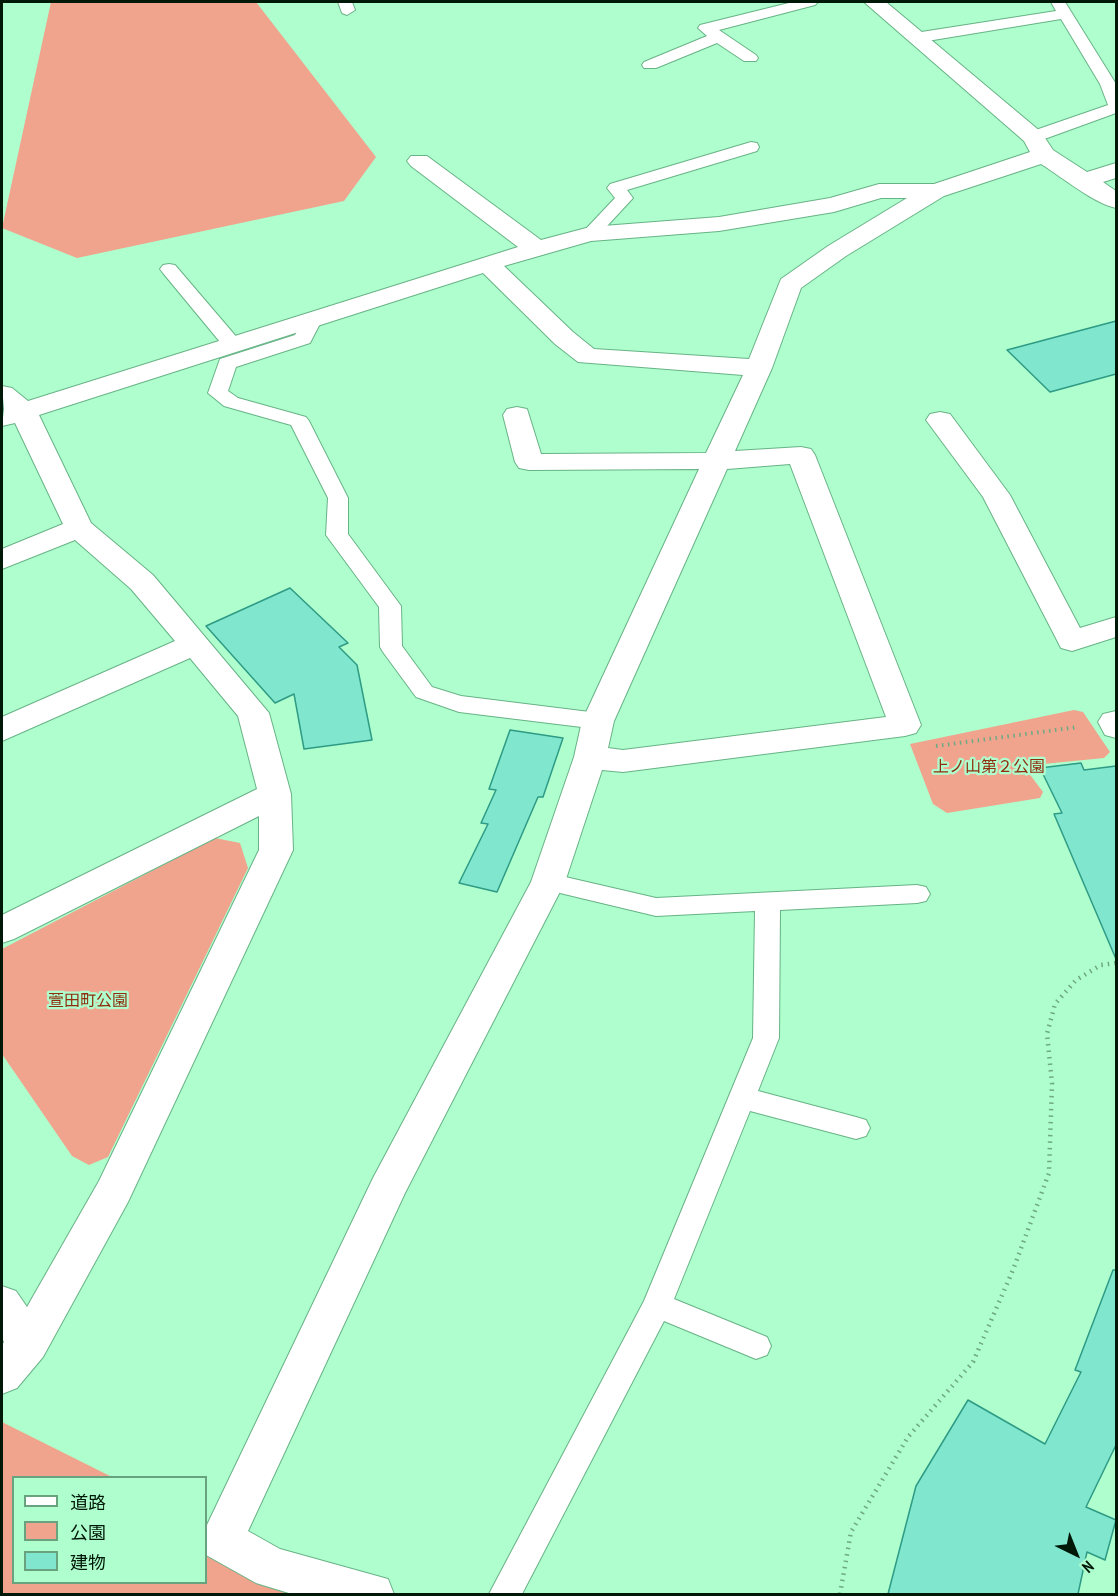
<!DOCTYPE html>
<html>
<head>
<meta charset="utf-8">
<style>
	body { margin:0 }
	#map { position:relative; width:1118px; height:1596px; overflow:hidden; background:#affecd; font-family:"PT Sans Narrow","Noto Sans JP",sans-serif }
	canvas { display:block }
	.frame { position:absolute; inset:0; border:3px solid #001808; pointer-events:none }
	.legend { position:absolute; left:12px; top:1476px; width:195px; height:108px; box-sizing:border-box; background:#affecd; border:2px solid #69a27e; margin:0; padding:8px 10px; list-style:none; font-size:18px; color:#001808 }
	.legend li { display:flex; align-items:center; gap:12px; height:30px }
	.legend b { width:30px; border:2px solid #69a27e }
	.north { position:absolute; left:1046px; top:1524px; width:60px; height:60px; -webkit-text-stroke:4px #affecd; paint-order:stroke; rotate:137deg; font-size:16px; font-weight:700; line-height:24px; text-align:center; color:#001808 }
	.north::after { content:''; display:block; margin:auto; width:21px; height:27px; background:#001808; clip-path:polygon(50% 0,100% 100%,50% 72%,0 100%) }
</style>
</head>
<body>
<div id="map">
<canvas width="1118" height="1596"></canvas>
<div class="frame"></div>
<ul class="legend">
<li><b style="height:8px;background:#fff"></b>道路</li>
<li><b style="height:16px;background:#f0a48e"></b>公園</li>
<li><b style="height:16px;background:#81e6ce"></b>建物</li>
</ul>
<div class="north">N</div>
</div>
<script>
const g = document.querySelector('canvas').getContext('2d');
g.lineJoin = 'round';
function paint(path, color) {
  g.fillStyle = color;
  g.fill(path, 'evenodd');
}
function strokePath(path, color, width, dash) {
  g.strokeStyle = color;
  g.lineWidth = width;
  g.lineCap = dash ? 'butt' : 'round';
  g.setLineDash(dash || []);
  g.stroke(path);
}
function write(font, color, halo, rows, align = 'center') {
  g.font = font + ' "PT Sans Narrow","Noto Sans JP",sans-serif';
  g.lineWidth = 4.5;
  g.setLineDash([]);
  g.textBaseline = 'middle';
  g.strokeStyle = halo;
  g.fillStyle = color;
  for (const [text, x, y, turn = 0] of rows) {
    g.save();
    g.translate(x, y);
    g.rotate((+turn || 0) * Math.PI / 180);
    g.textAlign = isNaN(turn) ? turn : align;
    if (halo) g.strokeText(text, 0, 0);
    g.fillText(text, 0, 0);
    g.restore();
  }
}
paint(new Path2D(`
	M51 2H256L376 157 344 201 77 258 2 228Z
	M1074 710 1083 712 1110 752 1104 758 1033 765 1028 772 1043 792 1040 798 947 813 933 804 910 744Z
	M215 838 240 843 248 868 108 1157 89 1165 72 1156 2 1054V949Z
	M2 1422 112 1477 14 1478V1582H206V1549L341 1594H2Z`), '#f0a48e');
const building = new Path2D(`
	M1116 321V374L1050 392 1007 350Z
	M290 588 348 643 339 647 357 665 372 740 304 749 294 694 275 703 206 626Z
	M510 730 563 738 543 797H538L497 892 459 883 488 824 481 823 496 790 489 789Z
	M1081 763 1084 770 1116 766V959L1054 814 1062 813 1040 768Z
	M1113 1270H1116V1445L1086 1507 1116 1520 1105 1560 1087 1552 1078 1594H888L916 1486 968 1400 1045 1444 1081 1372 1075 1370Z`);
paint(building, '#81e6ce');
strokePath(building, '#2e9b85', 1.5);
const service = new Path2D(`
	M338 2H352L355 10 347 15 342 13Z
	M793 2H818L815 5 719 30 756 55 758 58 756 61H744L717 43 656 68H644L642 65 644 62 707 36 698 28 700 25Z
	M1051 2H1065L1116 84V113L1039 141H1027L1025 137 1027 133 1108 105 1100 84 1061 19 915 43 907 38 915 33 1056 11Z
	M751 142 757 143 759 147 757 151 627 190 633 198 596 238H584L581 234 615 198 607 188 610 184Z
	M169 264 175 265 239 340 242 344 239 348H225L163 273 160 269 163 265Z
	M314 312 323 318 310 343 236 367 228 391 238 398 306 417 309 421 348 498V534L401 606 402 646 432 687 461 696 598 713 606 715 610 721 606 727 598 729 459 712 416 697 383 652 380 647 379 607 326 535 328 498 291 425 224 406 208 393 220 359 295 335 307 314Z
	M548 873 656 898 917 885 926 887 930 894 926 901 917 903 780 910 779 1038 758 1091 856 1117 866 1120 870 1128 866 1136 856 1139 750 1111 674 1299 767 1337 771 1346 767 1355 756 1359 664 1321 522 1594H489L644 1301 753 1038 755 911 656 916 539 888 536 882 539 876Z`);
const minor = new Path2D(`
	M864 2H886L1041 132 1053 150 1087 172 1116 163V178L1103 182 1116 191V208C1093 203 1062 177 1041 164L944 196 846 256 801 288 772 368 735 451 801 447 811 449 815 455 921 725 916 733 905 736 623 772 602 770 565 882 405 1193 248 1531 280 1549 388 1579 394 1594H292L256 1583 206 1555V1527L373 1178 531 882 574 757 582 721 699 469 529 470 519 468 515 462 503 415 507 409 517 407 527 409 541 454 706 453 743 375 578 362 555 344 483 273 39 415 91 523 153 575 269 713 291 794 293 850 128 1202 43 1357 17 1388 2 1394V1345L4 1342 2 1338V1286L16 1291 27 1307 99 1181 259 850V816L14 939 2 943V915L257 789 238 716 190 658 2 741V717L175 641 131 589 75 540 2 569V549L63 524 15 423 2 426 4 409 2 386 12 388 28 401 518 247 411 166 407 161 411 156H427L541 240 590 227 719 217 830 198 879 184H934L1030 152 1024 141ZM881 198H907L828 246 781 279 749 359 594 349 573 332 504 266 591 241 719 231 834 212ZM790 464 886 717 623 750 608 748 614 721 727 469Z
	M940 412 950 414 1010 495 1080 628 1116 617V637L1072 651 1061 648 983 497 926 420 930 414Z
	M1116 711V738L1105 735 1098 722 1103 714Z`);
strokePath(service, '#67b386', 2);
strokePath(minor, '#67b386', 2);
strokePath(new Path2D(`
	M936 746 1078 727`), '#6ea984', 4, [1.5, 4.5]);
strokePath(new Path2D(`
	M840 1594 851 1532 908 1437 973 1362 1013 1270 1049 1173 1052 1083 1047 1034 1055 1004 1076 980 1101 965 1116 963`), '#6ea984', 4.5, [1.5, 5]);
paint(service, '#fff');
paint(minor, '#fff');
write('16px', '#8f2d0f', '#affecd', [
	["上ノ山第２公園",989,767],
	["萱田町公園",88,1001]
]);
</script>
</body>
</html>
